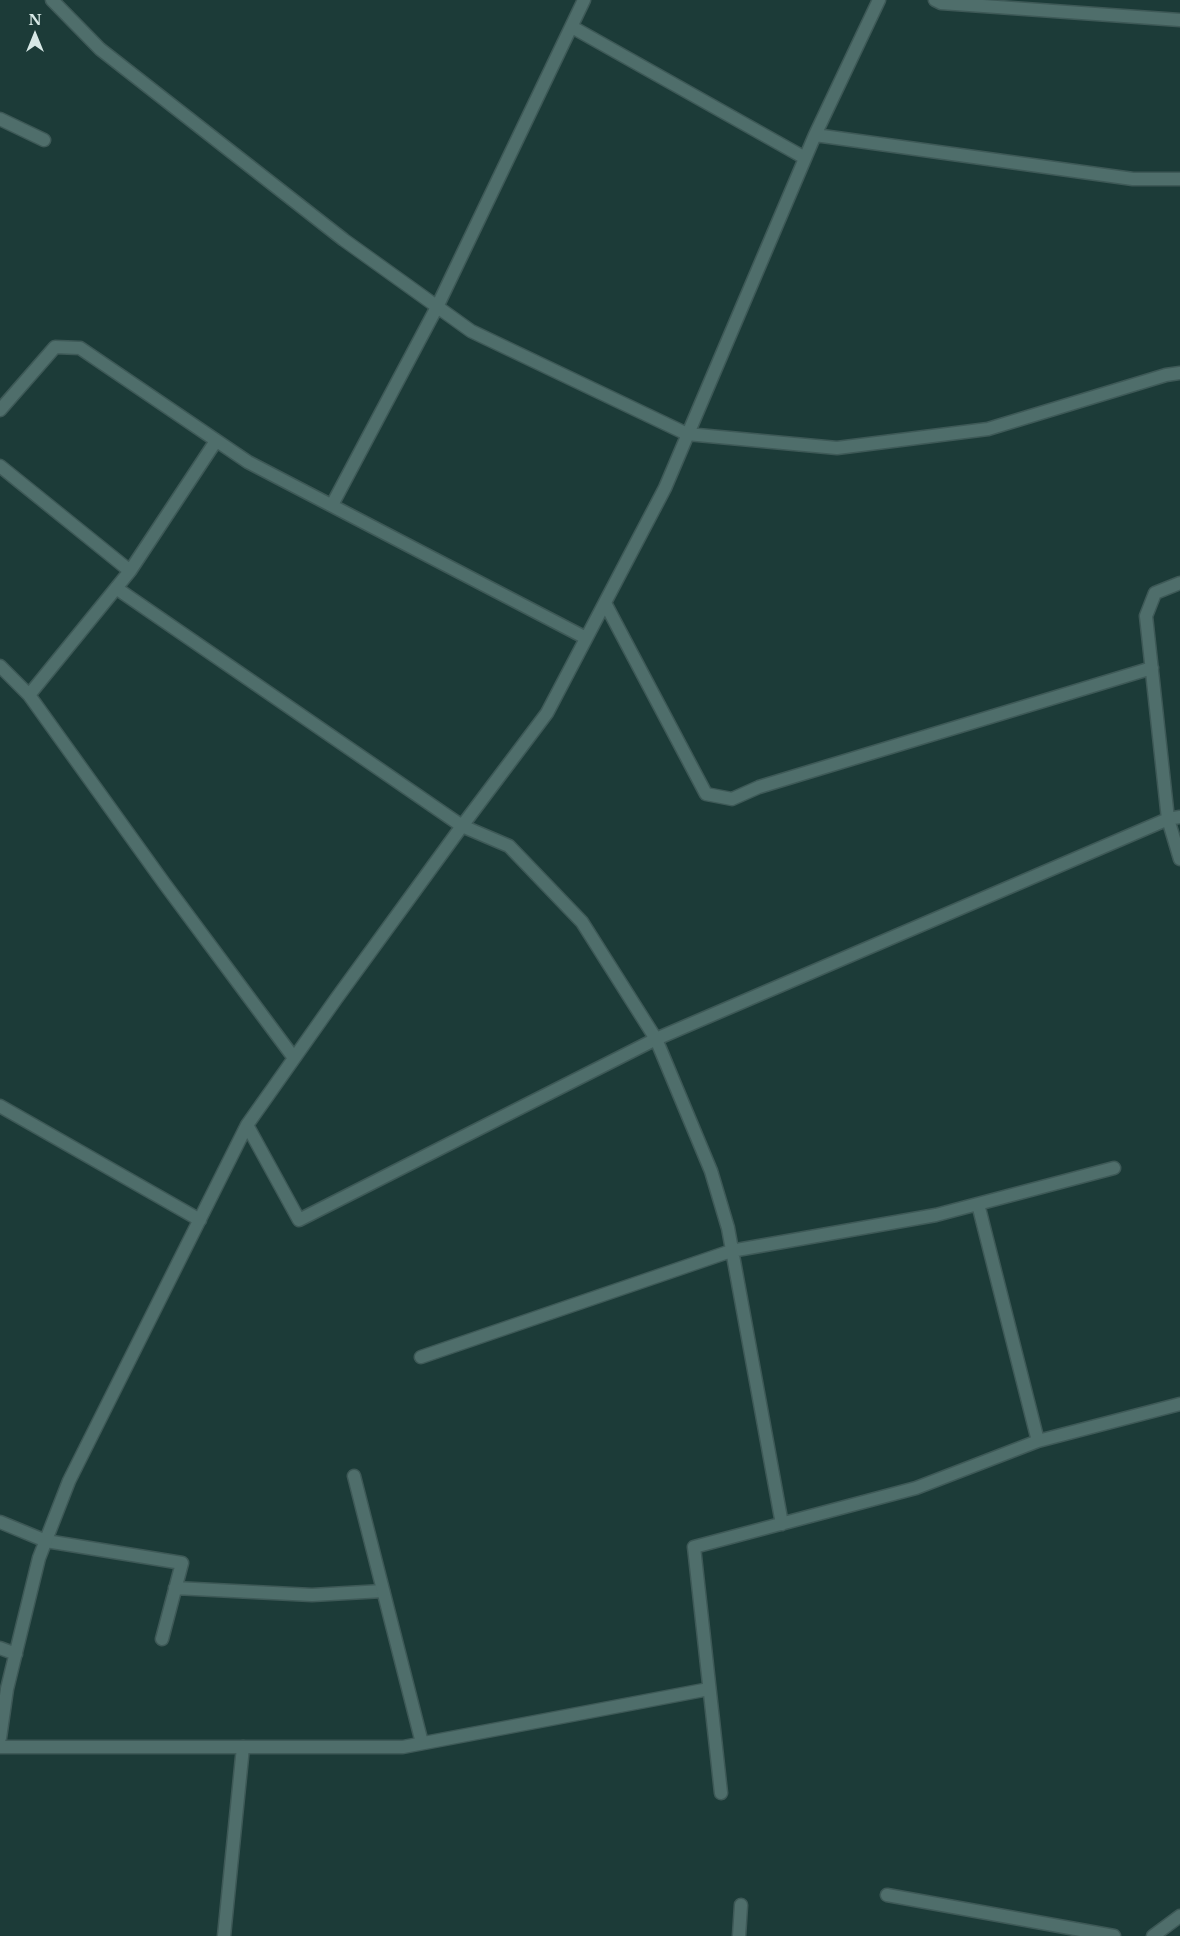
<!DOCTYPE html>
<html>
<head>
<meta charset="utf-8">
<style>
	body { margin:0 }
	#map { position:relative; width:1180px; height:1936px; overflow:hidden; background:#1c3b38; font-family:"Libre Baskerville",serif }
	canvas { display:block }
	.north { position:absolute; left:10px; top:10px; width:50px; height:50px; -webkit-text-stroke:4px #1c3b38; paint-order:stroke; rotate:0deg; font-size:14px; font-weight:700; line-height:20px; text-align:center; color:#d7e8e6 }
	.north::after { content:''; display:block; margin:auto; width:18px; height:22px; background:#d7e8e6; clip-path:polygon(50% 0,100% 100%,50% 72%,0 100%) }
</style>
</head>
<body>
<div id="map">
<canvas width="1180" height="1936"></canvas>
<div class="north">N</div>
</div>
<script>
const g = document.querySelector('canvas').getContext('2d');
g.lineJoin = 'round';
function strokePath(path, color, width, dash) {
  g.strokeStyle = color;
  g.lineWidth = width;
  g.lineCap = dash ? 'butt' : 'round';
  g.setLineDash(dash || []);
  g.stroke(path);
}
const lane = new Path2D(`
	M46 1541 182 1563 162 1639
	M175 1588 312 1595 383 1591
	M224 1936 243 1747`);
const street = new Path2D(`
	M52 0 100 49 344 240 471 331 687 434 837 448 988 429 1166 375 1180 373
	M935 0 941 3 1180 20
	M572 27 805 158
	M0 119 44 140
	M815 135 1133 179H1180
	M0 410 55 347 80 348 248 462 586 638
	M0 466 130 571
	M332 505 437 307 584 0
	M1180 583 1155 593 1146 616 1168 819 1180 859
	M116 588 462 826 509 846 582 922 656 1039 711 1171 728 1228 782 1524
	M605 603 706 794 732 799 759 787 1152 668
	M0 666 29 695 164 883 294 1058
	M29 695 130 571 216 441
	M0 1106 200 1220
	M247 1125 299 1220 656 1039 1168 819 1180 817
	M978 1204 1038 1441
	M421 1357 731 1251 936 1215 1114 1168
	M354 1476 422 1743
	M0 1522 46 1541
	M0 1648 16 1654
	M0 1738 7 1689 39 1558 69 1481 247 1125 336 999 462 826 547 713 665 488 815 135 879 0
	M0 1747H403L709 1689
	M721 1793 694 1547 916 1488 1038 1441 1180 1404
	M887 1895 1114 1936
	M739 1936 741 1905
	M1153 1936 1180 1916`);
strokePath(lane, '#3e5957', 15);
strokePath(street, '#3e5957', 15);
strokePath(lane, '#4f6e6b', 12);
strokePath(street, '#4f6e6b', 12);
</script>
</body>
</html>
